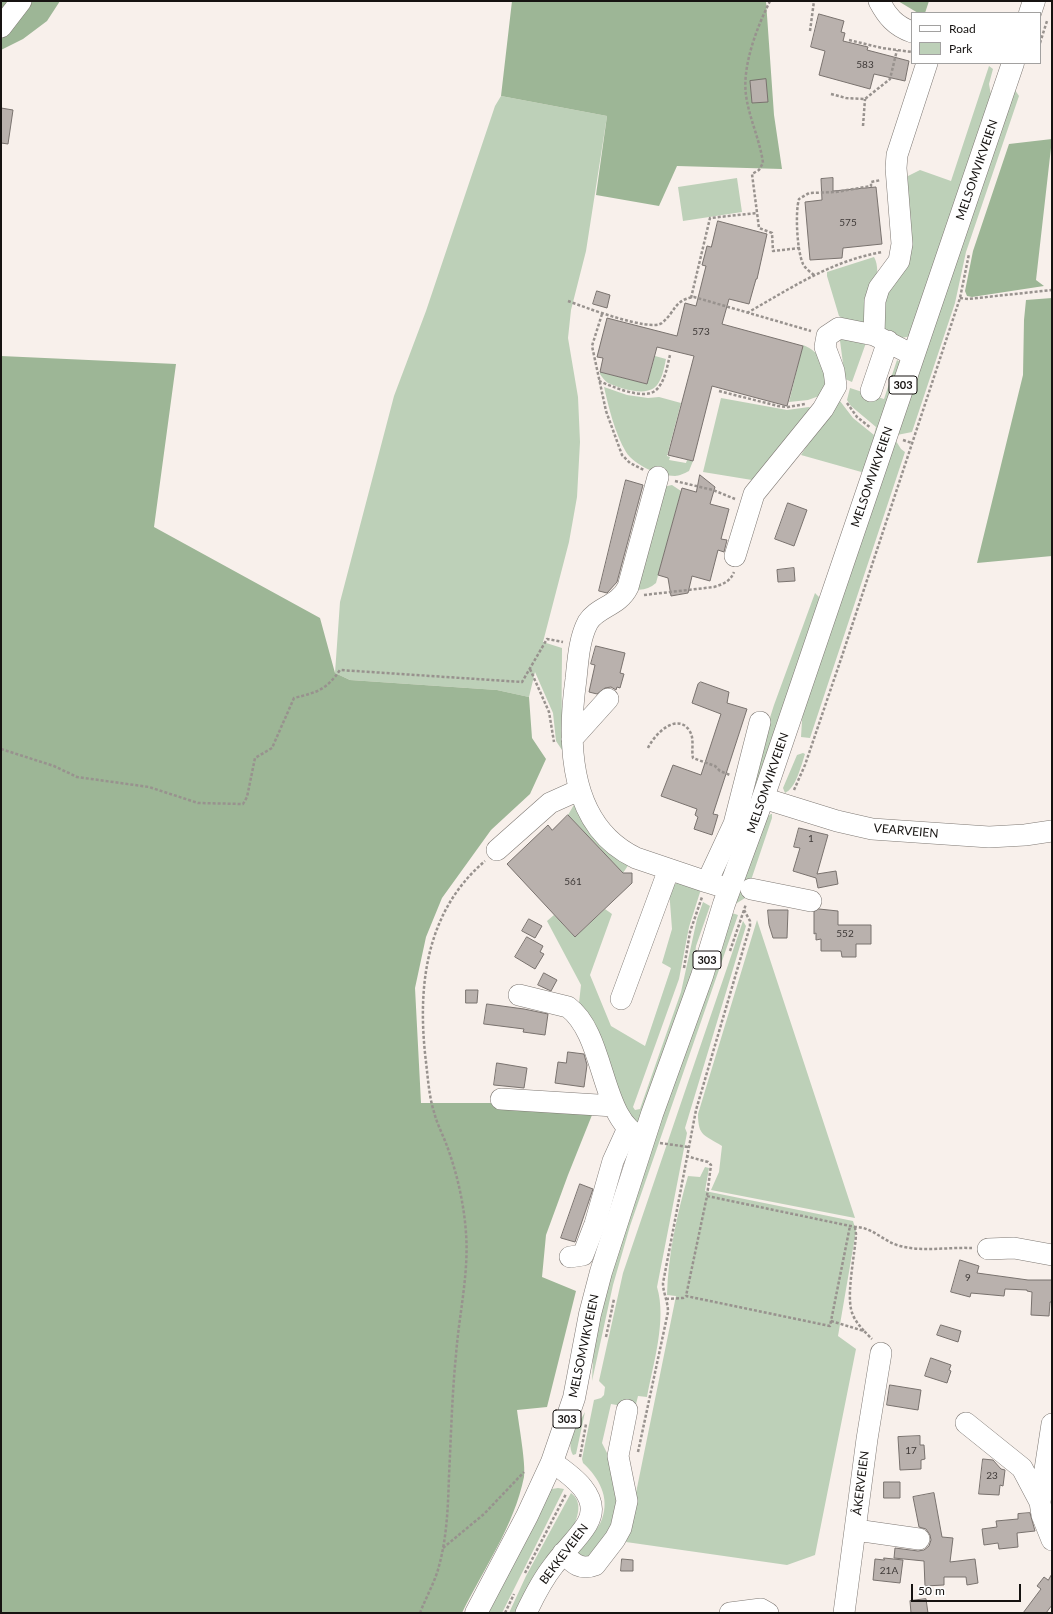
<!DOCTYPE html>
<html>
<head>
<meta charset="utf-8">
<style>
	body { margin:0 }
	#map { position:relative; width:1053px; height:1614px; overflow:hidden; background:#f8f0eb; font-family:Lato,sans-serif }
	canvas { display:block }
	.frame { position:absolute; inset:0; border:2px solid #161311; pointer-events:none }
	.legend { position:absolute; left:911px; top:12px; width:130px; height:52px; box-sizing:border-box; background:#fff; border:1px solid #a2a1a0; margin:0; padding:5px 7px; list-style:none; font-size:12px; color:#161311 }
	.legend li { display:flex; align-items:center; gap:8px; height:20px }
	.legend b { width:20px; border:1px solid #a2a1a0 }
	.scale { position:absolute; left:911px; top:1584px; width:110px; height:18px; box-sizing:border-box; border:2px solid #161311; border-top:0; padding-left:5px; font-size:12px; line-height:14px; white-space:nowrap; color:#161311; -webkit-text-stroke:3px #fff; paint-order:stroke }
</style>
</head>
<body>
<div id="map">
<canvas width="1053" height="1614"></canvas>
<div class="frame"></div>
<ul class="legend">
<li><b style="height:5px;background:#fff"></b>Road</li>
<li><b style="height:11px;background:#bdd0b8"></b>Park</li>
</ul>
<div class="scale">50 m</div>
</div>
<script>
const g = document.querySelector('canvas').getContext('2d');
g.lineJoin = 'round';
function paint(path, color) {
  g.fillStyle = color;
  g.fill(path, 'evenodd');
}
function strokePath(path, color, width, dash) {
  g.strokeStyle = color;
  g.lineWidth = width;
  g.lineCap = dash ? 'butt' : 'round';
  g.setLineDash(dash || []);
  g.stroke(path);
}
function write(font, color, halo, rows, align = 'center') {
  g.font = font + ' Lato,sans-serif';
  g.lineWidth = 3.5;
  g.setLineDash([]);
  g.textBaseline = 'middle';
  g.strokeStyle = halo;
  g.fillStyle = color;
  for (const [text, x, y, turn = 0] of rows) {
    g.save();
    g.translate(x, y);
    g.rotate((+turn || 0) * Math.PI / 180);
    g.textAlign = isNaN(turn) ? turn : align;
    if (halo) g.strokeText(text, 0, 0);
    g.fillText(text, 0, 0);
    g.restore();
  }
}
paint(new Path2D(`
	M989 66 993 69 989 84 991 95 912 336 901 338 881 327 906 181 908 176 920 170 951 181Z
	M1015 90 1019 96 966 252 955 303 912 432 897 435 896 441 901 449 905 452 810 738 801 737 803 705Z
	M501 96 607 116 586 251 571 310 568 338 578 397 580 442 577 497 569 542 543 642 562 648C562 684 560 721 566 756L556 741 553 713 535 672 529 697 497 690 350 680 335 673 340 602 394 396 426 311 495 106Z
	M737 178 742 212 683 221 678 187Z
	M874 257C883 272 871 307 868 324L845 320 839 316 827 276V272Z
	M839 333 867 340 852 382 845 379Z
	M803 345C822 353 822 363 829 381L819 396 808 400 789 402Z
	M655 356 666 359C664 368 662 382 654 388 643 396 619 388 608 383 605 381 602 377 600 374V372L647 384Z
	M897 360 900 362 865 473 801 455 835 401H840L853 418 874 435 876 427 851 406 847 400 850 388 884 399Z
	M604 387 627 395 648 398 659 397 681 403 667 456 670 457 669 460 686 463 687 460 693 461 689 471C685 473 679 476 675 476 659 476 634 465 626 452 615 433 609 409 604 387Z
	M721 398 787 410 809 407 814 411 752 480 703 472Z
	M672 485 681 491 656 583C649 589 642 591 633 589L661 491 667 486Z
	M815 593 821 599 728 871 720 875 774 705Z
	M803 753 805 754C801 766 796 788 785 793L783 788 797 755Z
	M575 803 629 864 623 873 568 815Z
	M771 814H772V818L745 898 737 903 735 902 767 817Z
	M678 882 702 886 689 927 679 979 633 1107 635 1110 640 1109 681 992 697 919 703 902 710 906 696 946 693 970 641 1124 629 1122 614 1091 579 1003 581 985 547 921 554 915 575 937 605 909 612 914 590 975 611 1026 645 1046 671 968 662 963 672 929 669 889Z
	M732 913 738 915 630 1226 613 1285 592 1381 594 1338 609 1272Z
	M757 920 855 1218 711 1190 719 1172 722 1146C705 1135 698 1137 698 1114Z
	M743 921 746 926 685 1128 687 1133 657 1287C667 1320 653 1364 647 1397L638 1396 635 1408 611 1404 602 1443 624 1487C616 1512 611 1548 583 1559L577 1552C584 1542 598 1531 602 1519 610 1497 599 1478 583 1463L582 1459 594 1400 601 1398 604 1395 605 1387 599 1381 623 1273Z
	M705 1167 709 1168 705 1191 853 1221 856 1231 838 1336 856 1349 815 1555 787 1565 626 1542 676 1296 667 1295C668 1255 677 1214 688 1176L700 1177Z
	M585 1412 576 1454 573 1455C565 1440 578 1425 585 1412Z
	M558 1488 564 1489 502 1613H485L546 1496 552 1489Z
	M571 1493C583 1502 578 1516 573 1528L516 1613H509L526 1576Z`), '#bdd0b8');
paint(new Path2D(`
	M1 1H60L47 21 23 39 1 50Z
	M512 1H766L774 115 782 169 677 166 659 206 596 195 607 116 501 96Z
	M898 1H929L925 13H918Z
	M1052 139 1036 280 1044 286 972 297 967 296 965 291 973 251 1009 144Z
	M1052 298V556L977 563 1023 375 1024 320 1026 300Z
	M1 356 176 364 154 527 320 618 335 673 350 680 497 690 529 697 532 738 546 759 530 794 491 830 442 898 426 937 415 988 421 1103H520L594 1110 568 1175 546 1235 542 1277 576 1291 547 1407 517 1410C519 1426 526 1464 524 1477 514 1526 484 1568 462 1613H1Z`), '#9db696');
const building = new Path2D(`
	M819 14 844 21 841 32 845 33 843 41 868 47 867 50 909 61 905 81 874 74 870 89 819 75 825 51 811 47Z
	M766 79 768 102 752 103 750 81Z
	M1 108 13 110 8 144 1 143Z
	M833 178V191L876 187 882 244 843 248 842 258 810 260 805 202 822 200 821 179Z
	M718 221 767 234 757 279H756L749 304 729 299 722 324 803 346 787 406 712 386 693 461 668 455 694 356 657 347 647 384 600 372 603 358 597 357 607 318 677 336 685 303 696 306 706 266 702 265 705 254 707 246 711 247Z
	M597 291 610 295 607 308 593 304Z
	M700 475 715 487 710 504 729 509 721 539 727 540 724 552 718 550 710 581 692 576 688 593 671 596 668 578 658 575 682 488 696 492Z
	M626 480 643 485 617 582 607 593 599 591Z
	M788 503 807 510 794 546 775 539Z
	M794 568 795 581 778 582 777 570Z
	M596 646 625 653 620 673 624 674 620 688 617 687 616 690 611 687 605 688 597 694 589 692 595 665 591 664Z
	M701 682 729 692 727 703 747 709 713 814 718 815 712 835 694 829 698 817 695 815 697 809 661 796 673 765 701 775 721 714 692 703 698 684Z
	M568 815 623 873H632V883L575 937 507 864 548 825 552 830Z
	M799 828 828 835 817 874 836 871 838 884 818 888 816 878 793 871 800 848 794 847Z
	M819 909 838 911V925H871V944H856V957H842L841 951H821V939L816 940V933L814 934V912Z
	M768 910H788L787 938H773L769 925Z
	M529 919 542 926 535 938 522 931Z
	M527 937 543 946 540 952 544 954 535 969 515 957Z
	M544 973 557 980 551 991 538 985Z
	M466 990H478L477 1003H466Z
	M487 1004 524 1009 548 1014 545 1035 523 1032 524 1029 484 1024Z
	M568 1052 584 1054 587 1065 584 1087 555 1083 558 1062 566 1063Z
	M497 1063 527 1068 524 1088 494 1085Z
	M580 1184 593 1189 575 1242 561 1238Z
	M960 1260 979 1266 977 1273 1028 1280H1052V1302H1050L1049 1316 1031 1315 1032 1292 1027 1291V1290L1005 1289 1004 1296 971 1293 970 1297 951 1292Z
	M941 1325 961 1331 958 1342 937 1335Z
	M931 1358 951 1365 949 1370 951 1371 947 1383 925 1376Z
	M890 1385 921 1390 918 1410 887 1405Z
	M920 1436V1445H924L925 1459 921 1460V1469L900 1470 898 1437Z
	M983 1459 993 1460 1001 1469 1005 1470 1003 1486 1000 1485 999 1495 979 1494Z
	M884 1482H900V1498H884Z
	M934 1493 942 1537 953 1538 950 1562 975 1559 978 1583 967 1585 966 1577H944V1585L925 1586 924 1561 894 1558 895 1548 918 1551 924 1550 929 1546 931 1540 930 1535 926 1529 919 1527 913 1497Z
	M1030 1513 1035 1531 1017 1533 1018 1547 999 1549 998 1543 984 1545 982 1529 997 1527 996 1521 1018 1519V1514Z
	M884 1558 903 1560 900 1583 873 1580 875 1559 884 1560Z
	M622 1559 633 1560V1571H621Z
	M1052 1574V1605L1046 1613H1023L1041 1589 1037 1586 1044 1577 1048 1580Z
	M926 1599 928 1613H911L910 1601Z`);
paint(building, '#b9b1ad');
strokePath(building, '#79726e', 1);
const minor = new Path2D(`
	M879 1C887 16 895 26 912 32
	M1 27 21 1
	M913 355 874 335 875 301 879 288 899 261 902 244 896 168 897 155 927 63
	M871 391 888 341
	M658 477 628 587C619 606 597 607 588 622 579 639 578 660 576 679 567 743 569 826 636 858L707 882
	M735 556 754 494 823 409 836 386 834 371 825 347 827 336 839 328 874 335
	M572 739 608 699
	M763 798 837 821 872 829 989 837 1025 835 1052 831
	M497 850 550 803 579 790
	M720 886 707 882 734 824 760 722
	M751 889 811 901
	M519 995 568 1007C607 1036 600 1124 644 1138
	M621 999 669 869
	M501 1099 614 1106
	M988 1249 1014 1248 1052 1255
	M570 1257 583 1255 595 1224 613 1161 628 1128
	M966 1423 1022 1468 1040 1502
	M1052 1424 1040 1502 1042 1515 1052 1540
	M856 1530 919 1539
	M563 1553C573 1563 580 1571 595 1565L615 1539 621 1528 627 1501 618 1456 627 1410
	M526 1613C534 1596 542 1580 554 1565 564 1551 578 1539 587 1524 603 1497 571 1475 552 1462
	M730 1613 761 1609 768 1613
	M844 1613 867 1439 881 1353`);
const major = new Path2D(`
	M1030 13 1034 1
	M476 1613 527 1516 552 1462 574 1398 590 1314 601 1272 652 1114 702 976 724 904 763 798 1013 63`);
strokePath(minor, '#7f7974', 22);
strokePath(major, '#7f7974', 23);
strokePath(new Path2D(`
	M770 1C757 27 742 66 746 95 749 118 760 140 763 163L759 170 752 174 759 228 772 233 773 251 800 248
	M810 31 814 1
	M849 40 882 48 912 52
	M1040 43 1047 21
	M831 94 846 98 865 99 890 79 897 50
	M863 126 865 99
	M814 275C810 272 805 268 803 264 797 251 795 212 799 199L809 193 836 192 871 186V182L881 180
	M691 298 710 218 757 213
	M960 298 968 299 1052 290
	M568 301C584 307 650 332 662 323 676 311 674 300 694 297L811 331
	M747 313C791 288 833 260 883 252
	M602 314 592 346 606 411 622 455 630 463 644 470
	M599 381C611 386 644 401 656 390 665 382 667 367 670 355
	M719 391 778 406 788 407 805 404
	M847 403 857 417 871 428
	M903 440 912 443
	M675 481 713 490 735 499
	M644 595 714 587C723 584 730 582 734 572
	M530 669 549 712 554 742
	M648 748C654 735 676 712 689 730 695 738 691 749 693 758L715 766 720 771 730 775
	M1 749 54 766 77 777 149 787 198 803 243 804 247 797 255 758 272 748 294 698C318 692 326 690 340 670L522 682 547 639 563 642
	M794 790 805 765 842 656 960 298 969 254
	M730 951 746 904
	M684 968 690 932 702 897
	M660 1143 688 1147
	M686 1156 708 1162 711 1165 707 1196 686 1296
	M707 1196 855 1227C873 1227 882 1241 900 1246 923 1252 948 1247 972 1248
	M855 1227 856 1234C855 1254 847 1290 851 1309 853 1318 858 1324 864 1331
	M666 1299 683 1298 686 1296 830 1326 850 1226
	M831 1321 864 1331 872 1339
	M606 1337 614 1299
	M638 1452 668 1312C668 1301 663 1293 663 1283L696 1110 750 926V921L744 910
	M580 1457 586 1424
	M443 1548 484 1514 524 1472
	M525 1573 566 1494
	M420 1613C426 1597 435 1582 439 1566 447 1537 448 1506 449 1476 451 1436 452 1395 456 1355 459 1314 469 1274 466 1233 464 1204 457 1173 447 1146 443 1135 437 1124 434 1112 429 1096 428 1079 426 1062 417 988 425 912 485 861
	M505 1613 514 1594`), '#98928e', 2.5, [3, 2]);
strokePath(minor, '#fff', 21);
strokePath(major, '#fff', 22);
write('10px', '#3f3a38', null, [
	["583",865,65],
	["575",848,223],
	["573",701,332],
	["1",811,839],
	["561",573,882],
	["552",845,934],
	["9",968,1278],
	["17",911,1451],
	["23",992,1476],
	["21A",889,1571]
]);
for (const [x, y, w] of [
	[903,385,28],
	[707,960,28],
	[567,1419,28]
]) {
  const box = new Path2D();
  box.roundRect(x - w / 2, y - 9, w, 18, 3);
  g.fillStyle = '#fff';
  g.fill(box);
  strokePath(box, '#161311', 1);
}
write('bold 11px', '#161311', null, [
	["303",903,385],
	["303",707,960],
	["303",567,1419]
]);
write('12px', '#161311', '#fff', [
	["MELSOMVIKVEIEN",977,170,-71],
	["MELSOMVIKVEIEN",872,477,-71],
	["MELSOMVIKVEIEN",768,783,-71],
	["VEARVEIEN",906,831,5],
	["MELSOMVIKVEIEN",584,1346,-78],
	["ÅKERVEIEN",861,1483,-83],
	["BEKKEVEIEN",564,1554,-53]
]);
</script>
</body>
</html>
